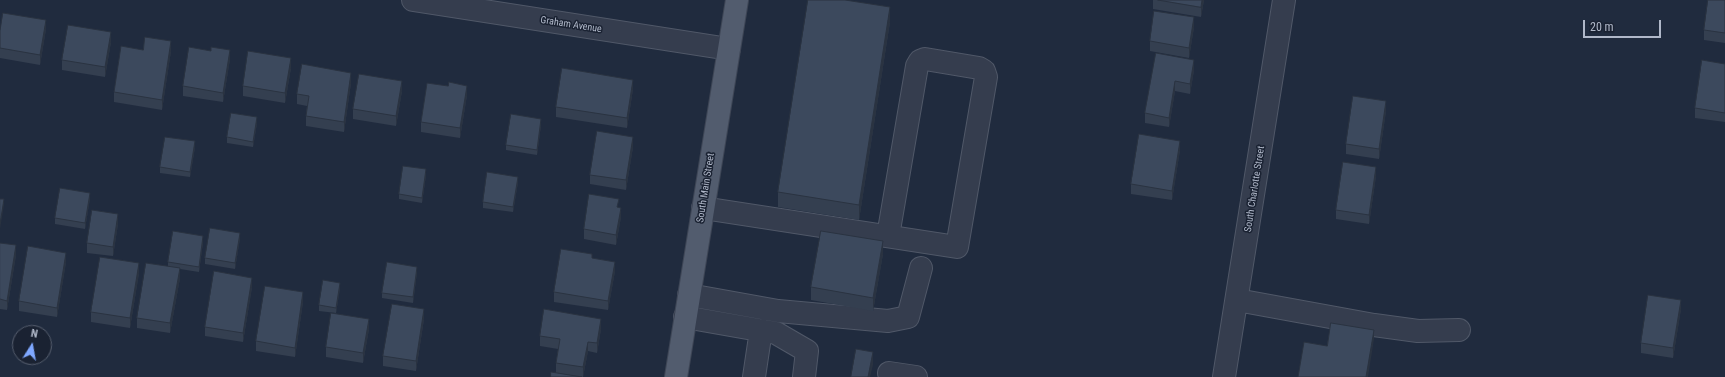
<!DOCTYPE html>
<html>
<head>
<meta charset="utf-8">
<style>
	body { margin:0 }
	#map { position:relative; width:1725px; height:377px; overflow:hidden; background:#202b3e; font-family:"Roboto Condensed",sans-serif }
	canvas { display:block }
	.north { position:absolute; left:12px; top:325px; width:40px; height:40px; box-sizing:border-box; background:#1a2232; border:1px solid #565e6e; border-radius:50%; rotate:11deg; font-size:11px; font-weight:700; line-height:16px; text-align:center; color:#b0b8c9 }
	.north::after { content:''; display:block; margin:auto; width:14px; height:18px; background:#7fa8ff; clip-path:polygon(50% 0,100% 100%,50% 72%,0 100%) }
	.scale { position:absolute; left:1583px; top:20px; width:78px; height:18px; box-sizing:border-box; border:2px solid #b0b8c9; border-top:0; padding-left:5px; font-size:12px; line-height:14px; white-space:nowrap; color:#b0b8c9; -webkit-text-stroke:3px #1a2232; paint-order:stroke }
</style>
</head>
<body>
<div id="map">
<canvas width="1725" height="377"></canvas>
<div class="north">N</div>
<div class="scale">20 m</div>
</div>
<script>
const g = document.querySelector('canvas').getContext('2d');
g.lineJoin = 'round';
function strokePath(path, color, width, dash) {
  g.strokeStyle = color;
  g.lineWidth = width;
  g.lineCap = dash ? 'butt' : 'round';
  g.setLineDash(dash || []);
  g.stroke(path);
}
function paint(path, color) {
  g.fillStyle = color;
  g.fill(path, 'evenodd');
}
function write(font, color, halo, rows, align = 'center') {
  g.font = font + ' "Roboto Condensed",sans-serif';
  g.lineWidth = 3;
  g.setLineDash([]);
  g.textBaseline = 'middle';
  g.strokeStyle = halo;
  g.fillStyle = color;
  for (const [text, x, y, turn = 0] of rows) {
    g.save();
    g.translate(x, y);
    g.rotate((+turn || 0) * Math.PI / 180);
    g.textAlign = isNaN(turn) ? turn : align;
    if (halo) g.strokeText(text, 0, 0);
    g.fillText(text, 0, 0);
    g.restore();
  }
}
const minor = new Path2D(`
	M413 0 729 49
	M703 208 957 247 986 77 984 71 979 68 925 59 920 61 917 66 888 236
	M689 295 778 311 888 321 908 317 921 268
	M1237 300 1374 325 1418 331 1459 330
	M685 317 776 333 807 351 804 377
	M889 373 916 377
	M754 377 761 330
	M1224 377 1284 0`);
const major = new Path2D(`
	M676 377 737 0`);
strokePath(minor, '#505868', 24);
strokePath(major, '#3e4656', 24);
strokePath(minor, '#353d4e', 22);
strokePath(major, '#525c6e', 22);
paint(new Path2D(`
	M1153 0H1204L1201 17 1153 9Z
	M1725 0V43L1704 40V30Z
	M890 22 859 220 778 207V192Z
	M1194 27 1189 58 1150 51V41Z
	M46 29 40 65 0 58V31Z
	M111 42 105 77 62 70V60Z
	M171 51 162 110 114 102V92Z
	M211 51 230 59 223 102 183 96V86Z
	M1156 53 1194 70 1190 94 1175 91 1169 127 1145 123V113Z
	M1725 64V122L1695 118V108Z
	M291 68 285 103 243 96V86Z
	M351 83 344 132 306 126V116L307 106 297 104V94Z
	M633 89 627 128 556 117V107Z
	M402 91 396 126 353 119V109Z
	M467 95 460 138 421 132V122Z
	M1386 111 1379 159 1346 154V144Z
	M257 123 253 147 227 143V137Z
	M541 125 537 155 506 150V145Z
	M195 147 190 177 160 173V167Z
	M633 147 626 190 590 184V175Z
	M1180 150 1172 200 1131 194V184Z
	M426 175 422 203 399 199V194Z
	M1376 176 1369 224 1336 219V210Z
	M518 182 513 212 483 208V202Z
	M90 198 85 229 55 224V218Z
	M619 207 621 217 616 245 584 239V229Z
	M118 224 113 256 87 253V243Z
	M240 238 235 269 205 264V258Z
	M203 242 199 272 180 269V278L170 333 137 328V318L168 266V262Z
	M0 243 16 255 7 310 0 309Z
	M883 254 873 311 811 300V287Z
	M592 258 615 271 608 310 554 302V292Z
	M66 262 57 317 19 311V301Z
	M417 272 413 303 382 298V293Z
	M139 273 130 328 91 322V312Z
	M252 287 243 342 205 336V327Z
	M340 288 336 313 319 311V305Z
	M303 302 295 357 256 351V341Z
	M1681 309 1673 358 1641 353V343Z
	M424 319 416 371 383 366V356Z
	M369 329 363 363 326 357V347Z
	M601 329 597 353 588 351 583 377 556 373V363L558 349 540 346V336Z`), '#343f50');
paint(new Path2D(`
	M1202 0H1204L1201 17V7Z
	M890 7V22L859 220V205Z
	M1194 17V27L1189 58V48Z
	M46 20V29L40 65V55Z
	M111 32V42L105 77V67Z
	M171 41V51L162 110V100Z
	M230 50V59L223 102V93Z
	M291 58V68L285 103V93Z
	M1194 60V70L1190 94V84Z
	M351 73V83L344 132V122Z
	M633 80V89L627 128V118Z
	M402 81V91L396 126V116Z
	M1175 81V91L1169 127V118Z
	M467 86V95L460 138V128Z
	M1386 101V111L1379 159V149Z
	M257 117V123L253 147V142Z
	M541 119V125L537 155V150Z
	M633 137V147L626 190V180Z
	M195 141V147L190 177V172Z
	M1180 141V150L1172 200V191Z
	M1376 167V176L1369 224V215Z
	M426 169V175L422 203V198Z
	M518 177V182L513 212V207Z
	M90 193V198L85 229V223Z
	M4 199V205L0 229V224Z
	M621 208V217L616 245V235Z
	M118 214V224L113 256V247Z
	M240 233V238L235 269V263Z
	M203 236V242L199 272V267Z
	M883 241V254L873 311V298Z
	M16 245V255L7 310V301Z
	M66 253V262L57 317V308Z
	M615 262V271L608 310V301Z
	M139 263V273L130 328V318Z
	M417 267V272L413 303V297Z
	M180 268V278L170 333V323Z
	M252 278V287L243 342V333Z
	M340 283V288L336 313V308Z
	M303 292V302L295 357V348Z
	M1681 300V309L1673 358V348Z
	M424 309V319L416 371V361Z
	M369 319V329L363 363V353Z
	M601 319V329L597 353V343Z
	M1374 330V339L1368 377H1366Z
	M588 342V351L583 377V367Z
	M873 352V365L870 377H868Z`), '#2a3341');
const building = new Path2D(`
	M808 0H845L890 7 859 205 778 192Z
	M1158 0H1202L1201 7Z
	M1708 0H1725V33L1704 30Z
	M1154 11 1194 17 1189 48 1150 41Z
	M3 13 46 20 40 55 0 48V31Z
	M68 25 111 32 105 67 62 60Z
	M145 37 171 41 162 100 114 92 121 46 143 50Z
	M189 47 211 51V47L230 50 223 93 183 86Z
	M248 51 291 58 285 93 243 86Z
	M1156 53 1194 60 1190 84 1175 81 1169 118 1145 113Z
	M1702 60 1725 64V113L1695 108Z
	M302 64 351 73 344 122 306 116 309 96 297 94Z
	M562 68 633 80 627 118 556 107Z
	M359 74 402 81 396 116 353 109Z
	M449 82 467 86 460 128 421 122 427 83 448 86Z
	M1353 96 1386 101 1379 149 1346 144Z
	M231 113 257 117 253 142 227 137Z
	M511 114 541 119 537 150 506 145Z
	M597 131 633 137 626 180 590 175Z
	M1139 134 1180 141 1172 191 1131 184Z
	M165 137 195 141 190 172 160 167Z
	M1343 162 1376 167 1369 215 1336 210Z
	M403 166 426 169 422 198 399 194Z
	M487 172 518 177 513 207 483 202Z
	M60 188 90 193 85 223 55 218Z
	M589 194 619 199 617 207 621 208 616 235 584 229Z
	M0 199H4L0 224Z
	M92 210 118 214 113 247 87 243Z
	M210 228 240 233 235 263 205 258Z
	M173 231 203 236 199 267 168 262Z
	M821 231 883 241 873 298 811 287Z
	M0 243 16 245 7 301 0 299Z
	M28 246 66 253 57 308 19 301Z
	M561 249 592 254V258L615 262 608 301 554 292Z
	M100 257 139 263 130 318 91 312Z
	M387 262 417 267 413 297 382 293Z
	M146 263 180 268 170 323 137 318Z
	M214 271 252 278 243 333 205 327Z
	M323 280 340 283 336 308 319 305Z
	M265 286 303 292 295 348 256 341Z
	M1648 295 1681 300 1673 348 1641 343Z
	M392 304 424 309 416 361 383 356Z
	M544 309 601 319 597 343 588 342 583 367 556 363 560 339 540 336Z
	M331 313 369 319 363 353 326 347Z
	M1331 323 1374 330 1366 377H1298L1304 342 1327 346Z
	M856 349 873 352 868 377H851Z
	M551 372 582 377H551Z`);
paint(building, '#3c495d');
strokePath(building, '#2a3341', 1);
write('10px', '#b0b8c9', '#1a2232', [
	["Graham Avenue",571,25,9],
	["South Main Street",706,188,-81],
	["South Charlotte Street",1255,189,-81]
]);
</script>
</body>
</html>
